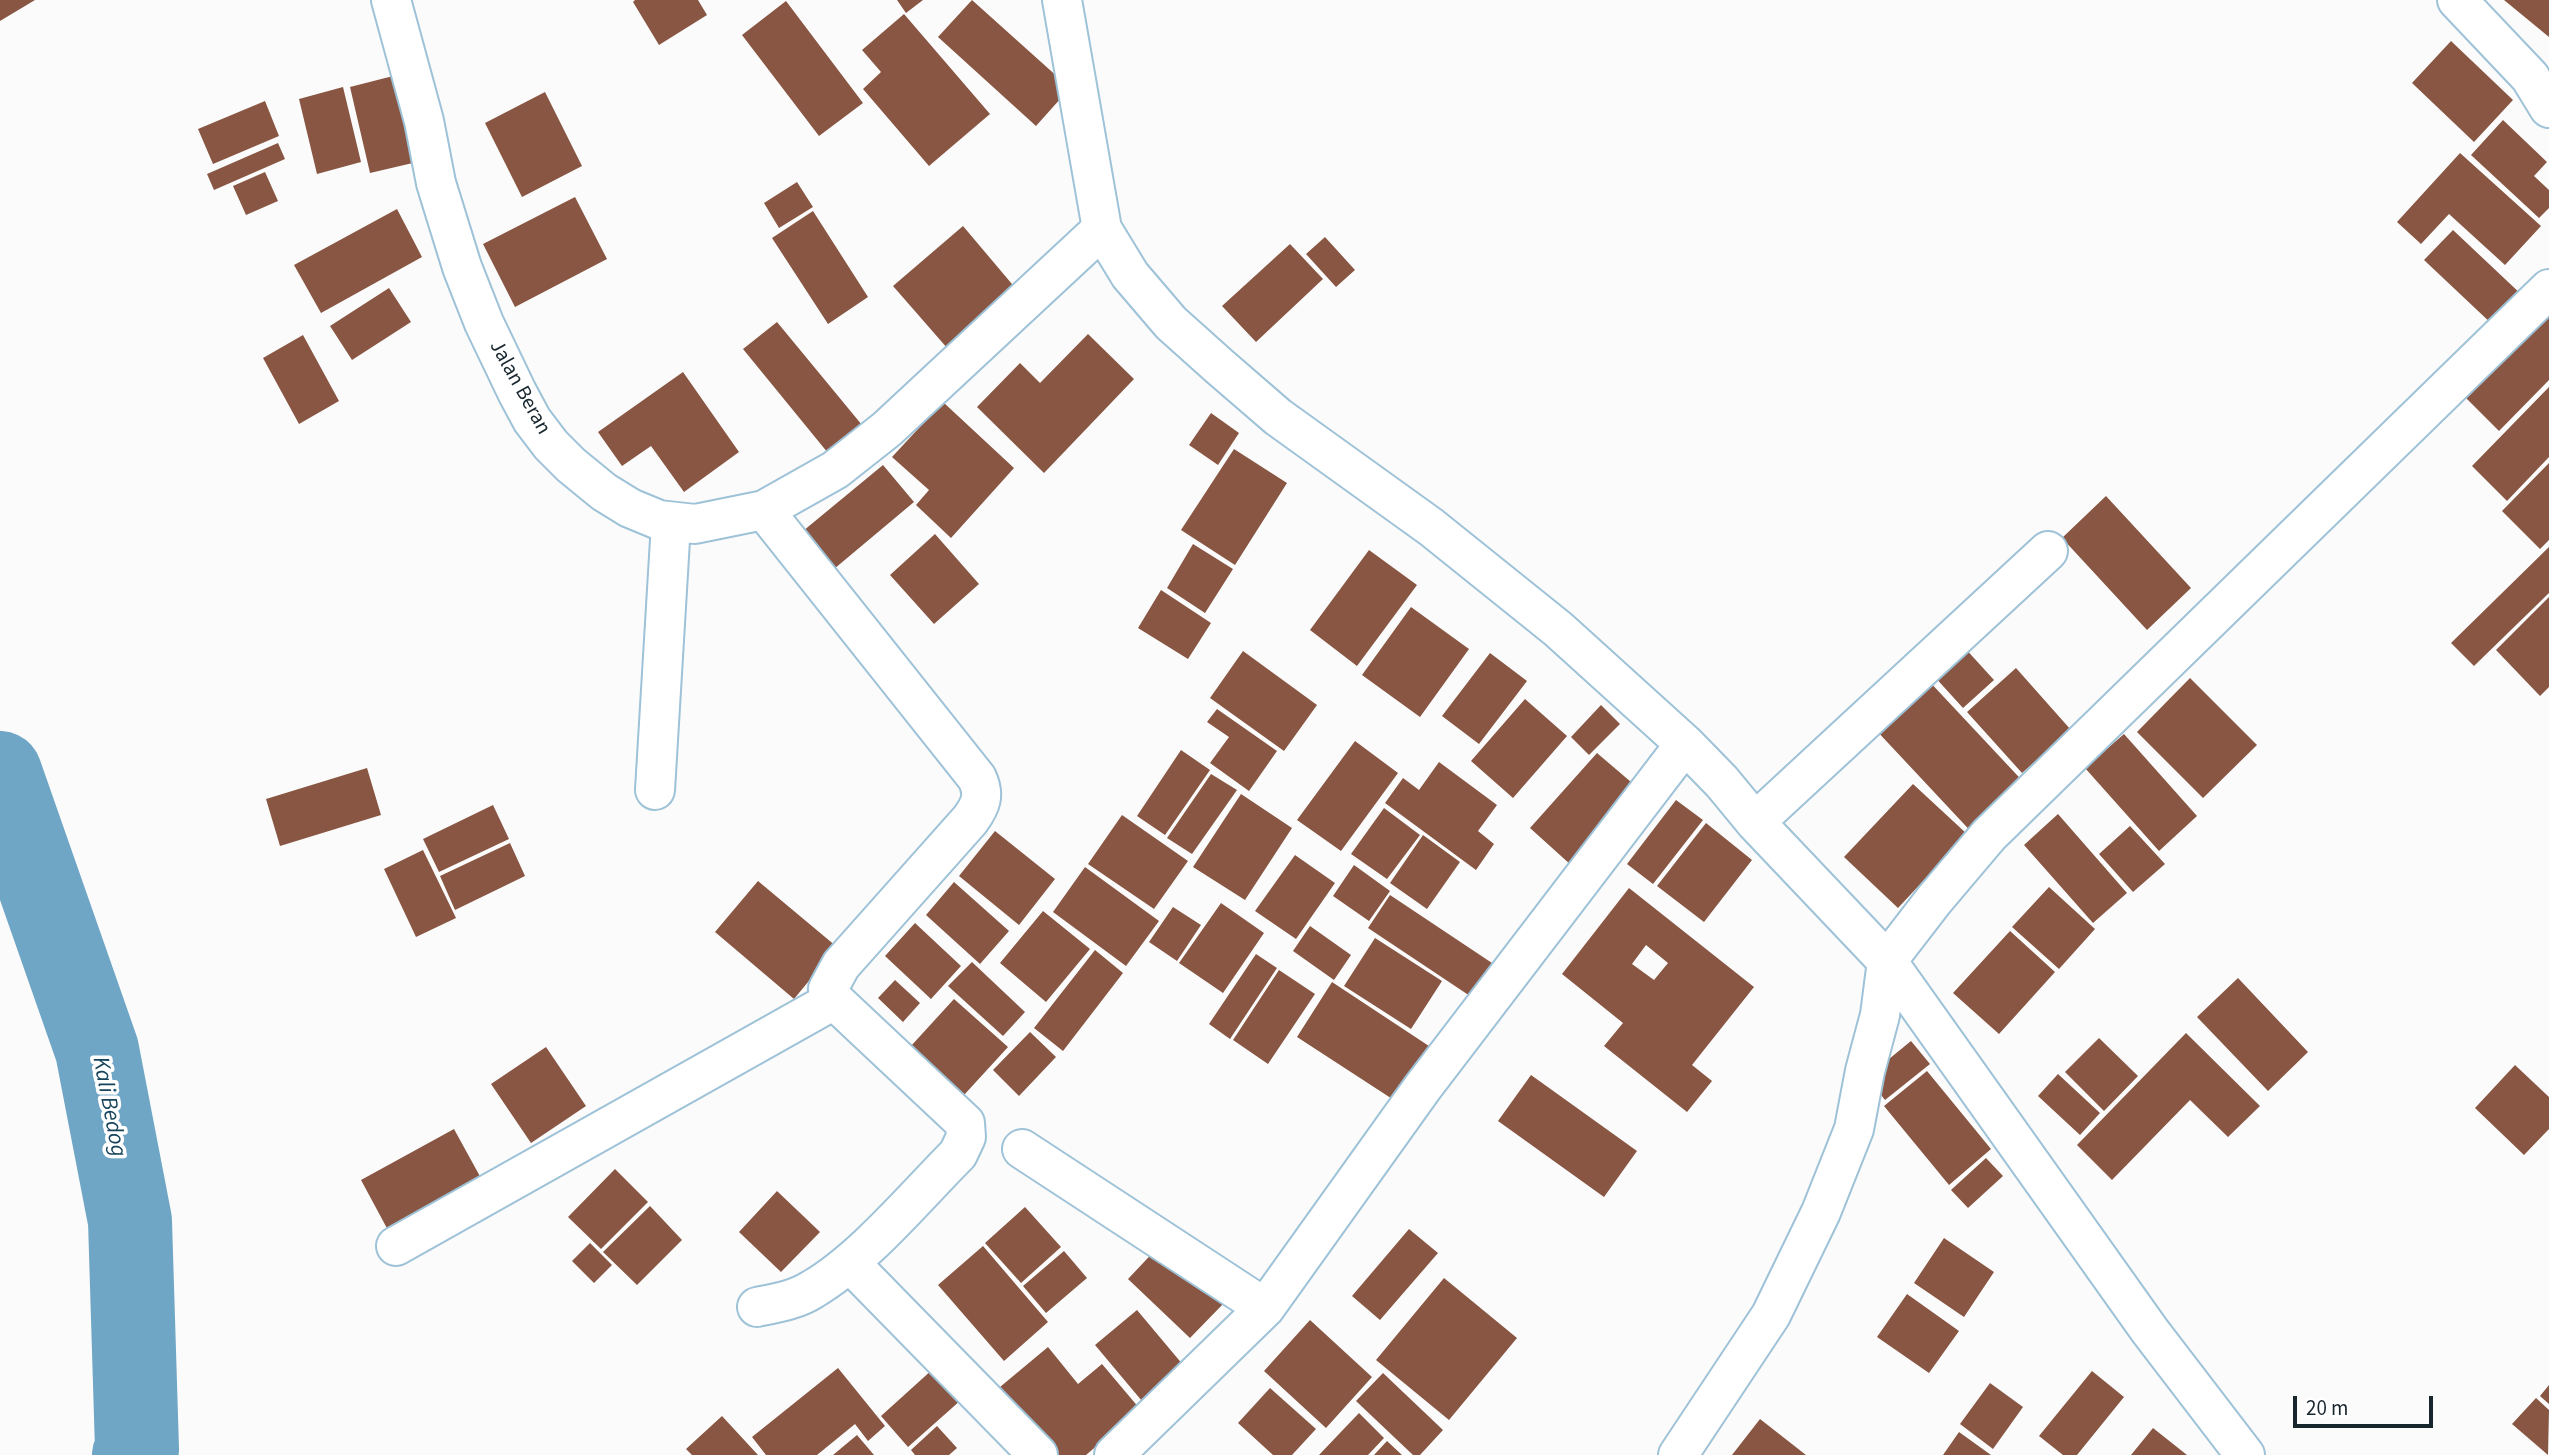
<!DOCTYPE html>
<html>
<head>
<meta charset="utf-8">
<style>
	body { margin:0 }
	#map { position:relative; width:2549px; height:1455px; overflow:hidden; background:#fbfbfb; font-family:"Source Sans 3",sans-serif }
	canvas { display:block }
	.scale { position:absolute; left:2293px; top:1396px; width:140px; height:32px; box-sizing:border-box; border:4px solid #18262e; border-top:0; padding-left:9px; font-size:21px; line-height:24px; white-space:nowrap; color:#18262e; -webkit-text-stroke:5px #fff; paint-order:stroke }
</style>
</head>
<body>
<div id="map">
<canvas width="2549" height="1455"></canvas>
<div class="scale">20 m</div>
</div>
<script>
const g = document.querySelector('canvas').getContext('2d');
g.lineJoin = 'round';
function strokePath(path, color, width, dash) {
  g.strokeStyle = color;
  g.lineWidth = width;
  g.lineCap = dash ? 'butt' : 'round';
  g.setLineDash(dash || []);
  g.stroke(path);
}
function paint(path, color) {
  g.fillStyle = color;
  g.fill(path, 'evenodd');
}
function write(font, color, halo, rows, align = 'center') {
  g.font = font + ' "Source Sans 3",sans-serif';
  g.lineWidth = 7;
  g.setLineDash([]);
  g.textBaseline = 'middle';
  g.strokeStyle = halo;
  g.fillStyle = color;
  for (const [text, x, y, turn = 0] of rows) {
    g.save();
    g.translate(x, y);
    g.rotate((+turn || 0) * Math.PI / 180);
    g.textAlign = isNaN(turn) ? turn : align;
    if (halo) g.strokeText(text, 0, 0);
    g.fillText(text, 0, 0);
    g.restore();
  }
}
strokePath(new Path2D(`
	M0 773 97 1050 130 1221 137 1449 134 1455`), '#6fa6c5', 84);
paint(new Path2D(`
	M0 0H35L0 21Z
	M635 0H698L707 15 659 45 633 2Z
	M897 0H923L906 13Z
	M972 0 1070 88 1036 126 938 37Z
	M2504 0H2549V37Z
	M786 1 863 103 819 136 742 35Z
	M904 14 990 114 929 166 863 89 881 72 862 50Z
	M2451 41 2513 100 2474 142 2412 83Z
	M397 75 417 162 370 173 350 87Z
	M343 87 361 162 317 174 299 99Z
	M545 92 582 166 522 197 485 123Z
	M265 101 279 136 213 164 198 129Z
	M2503 120 2547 162 2534 176 2549 190V208L2539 218 2471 155Z
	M278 143 285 159 214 190 207 174Z
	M2460 153 2541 226 2505 265 2449 214 2421 244 2397 222Z
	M265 172 278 201 246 215 233 186Z
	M797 182 813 207 779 228 764 203Z
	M575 197 607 259 515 307 483 244Z
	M397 209 422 257 321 313 294 265Z
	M813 211 868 297 828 324 772 238Z
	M963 226 1017 290 948 349 893 286Z
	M2453 230 2523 296 2494 326 2424 260Z
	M1325 237 1355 270 1336 287 1306 254Z
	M1290 244 1323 279 1256 342 1222 306Z
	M389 288 411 322 352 360 330 326Z
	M2549 301V380L2499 431 2460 392Z
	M777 322 862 425 828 453 743 349Z
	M1088 334 1134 379 1044 473 977 407 1020 363 1040 383Z
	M303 335 339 401 299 424 263 358Z
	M683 372 739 452 684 492 651 446 622 466 598 432Z
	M2549 387V457L2507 501 2472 466Z
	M943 402 1014 468 951 538 916 505 929 490 892 457Z
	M1211 413 1239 433 1218 465 1189 445Z
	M1234 449 1287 483 1235 565 1181 530Z
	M2549 463V540L2540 549 2502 511Z
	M883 465 914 502 834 569 803 531Z
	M2106 496 2191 588 2147 630 2062 538Z
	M935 534 979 584 934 624 890 575Z
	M1193 544 1233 569 1205 613 1167 588Z
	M2549 547V593L2474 666 2451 643Z
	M1369 550 1417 585 1357 666 1310 630Z
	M1161 590 1211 623 1188 659 1138 628Z
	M2549 597V687L2540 696 2496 650Z
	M1411 607 1469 649 1420 717 1362 675Z
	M1963 646 1994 680 1963 708 1933 675Z
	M1243 651 1317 705 1284 751 1210 698Z
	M1490 653 1527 681 1479 744 1442 716Z
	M2016 668 2071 730 2022 773 1967 712Z
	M2190 678 2257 745 2203 798 2137 732Z
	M1927 679 2031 790 1978 839 1875 729Z
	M1525 699 1567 736 1513 798 1471 761Z
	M1601 705 1620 724 1589 755 1571 737Z
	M1217 709 1277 751 1249 791 1210 763 1229 737 1207 722Z
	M2124 734 2197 816 2159 851 2085 768Z
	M1355 741 1398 773 1341 851 1297 820Z
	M1181 750 1210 770 1165 835 1137 816Z
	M1597 753 1638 788 1571 865 1530 828Z
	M1439 762 1497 805 1478 831 1494 844 1476 870 1385 803 1403 778 1419 790Z
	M367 768 381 815 280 846 266 799Z
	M1211 774 1237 790 1192 854 1167 838Z
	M1913 784 1967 834 1898 908 1844 857Z
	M1241 794 1292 828 1245 900 1193 867Z
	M1676 800 1703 820 1653 884 1627 864Z
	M493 805 509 839 439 872 423 839Z
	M1384 808 1420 835 1387 879 1351 854Z
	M2058 814 2127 893 2093 923 2024 845Z
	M1122 815 1188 861 1154 909 1088 864Z
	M1706 823 1752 860 1704 922 1657 886Z
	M2130 826 2165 864 2133 892 2099 854Z
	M995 831 1055 879 1019 925 959 876Z
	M1423 835 1460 862 1427 909 1390 883Z
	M510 843 525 876 455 910 440 876Z
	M423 850 456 918 416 937 384 869Z
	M1295 855 1335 883 1296 939 1255 911Z
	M1354 865 1390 891 1369 921 1333 896Z
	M1085 867 1159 921 1126 966 1053 912Z
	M758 881 837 947 794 999 715 932Z
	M954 882 1009 931 980 964 926 915Z
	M2049 887 2095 929 2059 969 2012 927Z
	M1629 888 1754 987 1692 1065 1712 1081 1687 1112 1604 1046 1623 1023 1562 974ZM1646 945 1668 963 1654 980 1632 964Z
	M1390 895 1492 963 1470 996 1368 928Z
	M1221 903 1264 933 1223 993 1179 963Z
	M1173 907 1201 925 1177 961 1149 942Z
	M1043 911 1090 949 1046 1002 1000 963Z
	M915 923 961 966 931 999 885 956Z
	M1310 926 1351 955 1334 980 1293 951Z
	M2010 931 2055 972 1999 1034 1953 993Z
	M1375 938 1442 981 1411 1029 1344 986Z
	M1095 950 1123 973 1063 1051 1034 1028Z
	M1256 954 1277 968 1230 1039 1209 1024Z
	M972 962 1025 1012 1003 1036 948 986Z
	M1279 970 1315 994 1268 1064 1233 1040Z
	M2238 978 2308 1052 2268 1091 2197 1017Z
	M895 980 920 1003 903 1022 878 998Z
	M1332 982 1435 1050 1400 1104 1297 1037Z
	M954 999 1008 1047 964 1095 911 1046Z
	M1030 1032 1056 1057 1019 1096 993 1070Z
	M2186 1033 2260 1106 2228 1137 2190 1100 2112 1180 2077 1145Z
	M2099 1038 2138 1076 2104 1111 2065 1072Z
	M1911 1041 1930 1064 1885 1100 1867 1077Z
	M546 1047 586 1106 531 1143 491 1084Z
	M2515 1065 2549 1097V1129L2524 1155 2475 1108Z
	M1927 1071 1991 1149 1949 1185 1884 1106Z
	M2058 1074 2100 1113 2080 1135 2038 1096Z
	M1531 1075 1637 1151 1604 1197 1498 1121Z
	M454 1129 482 1180 389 1232 361 1180Z
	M1986 1158 2003 1176 1968 1208 1951 1190Z
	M615 1169 648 1202 601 1249 568 1217Z
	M777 1191 820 1232 781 1272 739 1232Z
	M650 1206 682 1240 637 1285 603 1252Z
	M1025 1207 1061 1247 1021 1283 985 1243Z
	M1409 1229 1438 1253 1380 1320 1352 1296Z
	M1944 1238 1994 1272 1964 1317 1914 1283Z
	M590 1243 612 1265 594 1283 572 1261Z
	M1161 1244 1224 1303 1190 1338 1128 1279Z
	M983 1246 1048 1322 1004 1361 938 1285Z
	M1064 1251 1087 1278 1046 1313 1023 1286Z
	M1444 1278 1517 1338 1449 1420 1376 1360Z
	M1907 1294 1959 1331 1929 1373 1877 1337Z
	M1137 1310 1189 1372 1147 1407 1095 1345Z
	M1310 1320 1372 1377 1326 1428 1264 1371Z
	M1048 1347 1078 1384 1102 1364 1140 1409 1086 1455H1056L1000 1387Z
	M838 1368 885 1426 868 1441 855 1424 817 1455H766L752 1437Z
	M933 1369 961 1400 908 1447 881 1416Z
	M2092 1371 2124 1397 2077 1455H2063L2039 1436Z
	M1383 1373 1443 1430 1420 1455H1413L1356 1401Z
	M1990 1383 2023 1407 1993 1449 1960 1424Z
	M2549 1385V1404L2540 1396Z
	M1270 1388 1316 1429 1292 1455H1273L1238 1423Z
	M2536 1398 2549 1410 2548 1455 2512 1424Z
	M1359 1413 1384 1438 1368 1455H1319Z
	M722 1416 758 1455H692L686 1449Z
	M1760 1419 1806 1455H1732Z
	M937 1426 957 1448 949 1455H915L911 1450Z
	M2153 1428 2187 1455H2131Z
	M1959 1432 1991 1455H1943Z
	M857 1435 874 1455H833Z
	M1387 1441 1402 1455H1374Z`), '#885642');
const street = new Path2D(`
	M391 0 424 121 436 183 462 267 484 323 517 392 532 420 551 445 571 465 604 492 630 508 659 520 695 524 764 510 835 470 887 429 1102 229
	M1062 0 1102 229 1130 275 1171 323 1219 366 1278 417 1431 527 1558 629 1685 744 1722 782 1755 822 1887 961 2150 1331 2245 1455
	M2457 0 2530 77 2549 108
	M655 790 671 523
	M1755 822 2048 551
	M1022 1149 1265 1308
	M396 1246 834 1000
	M850 1263 1038 1455
	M757 1307C777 1303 796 1300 813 1289 864 1259 915 1197 958 1154L966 1137 965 1123 834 1000 828 989 841 965 970 820C981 805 985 795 977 778L764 510
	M1114 1455 1265 1308 1423 1087 1685 744
	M1678 1455 1771 1315 1821 1212 1854 1129 1865 1071 1880 1015 1887 961 1934 900 1989 835 2549 289`);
strokePath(street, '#9ec2d7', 42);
strokePath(street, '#fff', 38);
write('21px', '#18262e', '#fff', [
	["Jalan Beran",519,388,61]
]);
write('italic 23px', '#17445b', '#fff', [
	["Kali Bedog",108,1107,79]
]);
</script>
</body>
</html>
